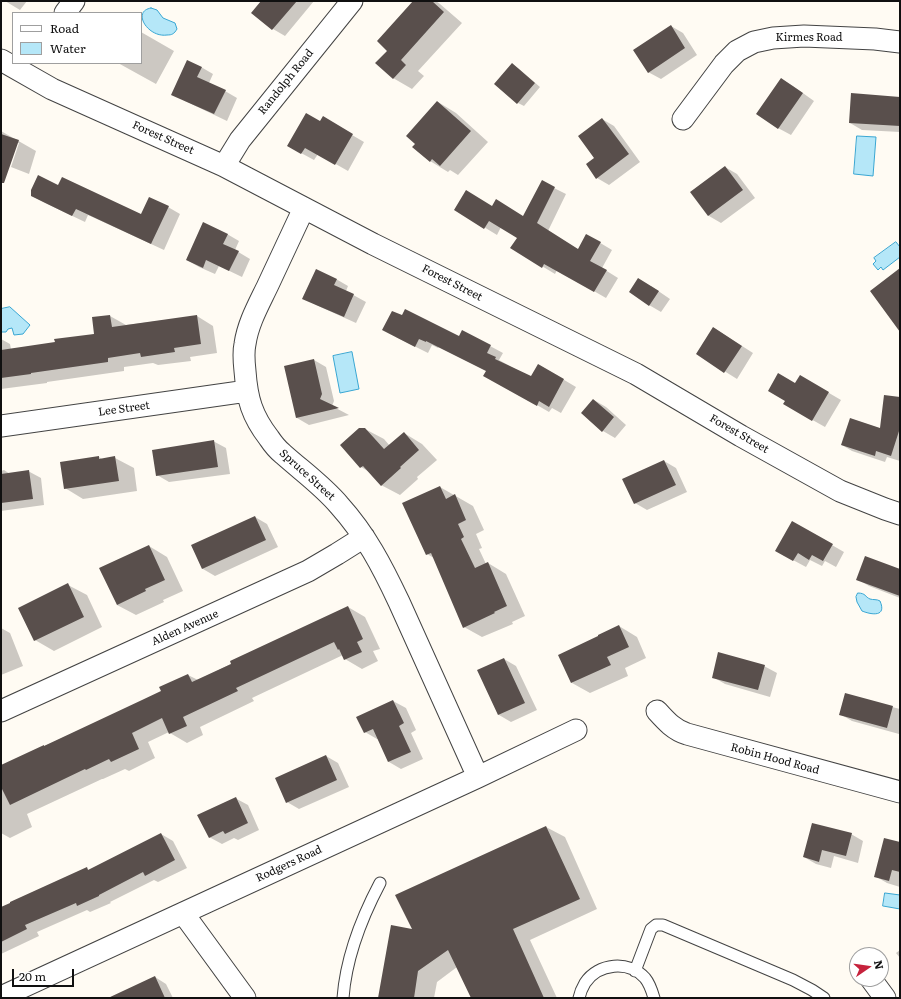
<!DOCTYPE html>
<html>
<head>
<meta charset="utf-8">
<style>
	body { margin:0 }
	#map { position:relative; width:901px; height:999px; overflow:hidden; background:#fffbf3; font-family:Literata,serif }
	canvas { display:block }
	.frame { position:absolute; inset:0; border:2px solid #101010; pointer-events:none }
	.legend { position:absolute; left:12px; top:12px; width:130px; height:52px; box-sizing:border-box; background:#fff; border:1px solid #9f9f9f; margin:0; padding:5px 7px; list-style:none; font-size:12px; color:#101010 }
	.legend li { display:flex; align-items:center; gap:8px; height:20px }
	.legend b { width:20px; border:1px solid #9f9f9f }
	.north { position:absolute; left:849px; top:947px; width:40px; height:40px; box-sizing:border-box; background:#fff; border:1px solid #9f9f9f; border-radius:50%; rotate:77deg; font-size:11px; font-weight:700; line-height:16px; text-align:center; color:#101010 }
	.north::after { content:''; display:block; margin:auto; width:14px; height:18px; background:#c6223c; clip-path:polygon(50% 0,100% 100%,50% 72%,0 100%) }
	.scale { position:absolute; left:12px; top:969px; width:62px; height:18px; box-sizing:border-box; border:2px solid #101010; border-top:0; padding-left:5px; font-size:12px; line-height:14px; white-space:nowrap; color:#101010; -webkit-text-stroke:3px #fff; paint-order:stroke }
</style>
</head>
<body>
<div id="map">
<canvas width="901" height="999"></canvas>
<div class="frame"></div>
<ul class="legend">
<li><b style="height:5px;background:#fff"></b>Road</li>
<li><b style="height:11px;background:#b5e7f8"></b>Water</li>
</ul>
<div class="north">N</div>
<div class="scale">20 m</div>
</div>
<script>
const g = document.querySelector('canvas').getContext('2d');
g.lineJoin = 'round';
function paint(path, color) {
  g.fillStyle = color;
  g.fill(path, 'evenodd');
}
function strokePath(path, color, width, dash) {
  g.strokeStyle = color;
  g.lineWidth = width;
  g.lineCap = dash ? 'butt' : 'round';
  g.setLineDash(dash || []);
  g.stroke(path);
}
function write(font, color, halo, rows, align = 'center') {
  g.font = font + ' Literata,serif';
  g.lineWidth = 4;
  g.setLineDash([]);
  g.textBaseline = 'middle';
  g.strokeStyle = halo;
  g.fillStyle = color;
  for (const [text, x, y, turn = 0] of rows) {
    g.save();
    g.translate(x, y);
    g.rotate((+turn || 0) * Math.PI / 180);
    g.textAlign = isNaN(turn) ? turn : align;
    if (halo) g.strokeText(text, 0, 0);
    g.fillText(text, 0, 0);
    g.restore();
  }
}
const water = new Path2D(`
	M151 8 157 10 163 18 175 23 177 29C174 34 172 35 167 35 148 38 131 11 151 8Z
	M857 136 876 137 873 176 854 174Z
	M896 242 900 247V257L883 270 881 267 878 270 873 264 876 261 874 258Z
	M10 307 30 325 23 334 14 335 12 328 8 329 6 332H1V309Z
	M352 352 359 389 340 393 333 356Z
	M858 593C866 593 865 597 870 599 873 600 877 599 880 601 887 617 872 615 862 611L857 602 856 597Z
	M885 893 900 895V909L883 906Z`);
paint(water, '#b5e7f8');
strokePath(water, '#39a6d2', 1);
paint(new Path2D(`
	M5 1H27L20 10Z
	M262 1H314L285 36 273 29 252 13Z
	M415 1H436L440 4 462 23 418 71 424 76 412 89 393 78 388 50Z
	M671 26 683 33 697 55 661 79 648 72Z
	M141 32 174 51 156 84 118 63H141Z
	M513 65 518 68 540 87 524 106 518 103 496 84Z
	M201 67 213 74 209 83 225 91 237 98 227 121 185 101 173 94Z
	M781 79 793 86 814 101 791 135 778 128 757 114Z
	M900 98V132L862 130 850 123Z
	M438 102 456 113 488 142 458 175 450 170 448 172 430 161Z
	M323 118 364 142 348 171 318 154 314 160 288 146 320 123Z
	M602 119 614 126 640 162 609 185 597 178 596 159Z
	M1 131 36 151 29 174 11 167 19 143H17L1 164Z
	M725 167 737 174 755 198 721 223 709 216 691 192Z
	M59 186 141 215 168 207 180 214 164 250 88 215 85 222 45 203 32 196Z
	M554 188 566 194 548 231 579 250 587 235 612 250 602 268 618 278 606 298 557 270 555 274 512 248 518 238 501 227 497 235 456 210 493 207 524 217Z
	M227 234 239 241 235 250 250 259 242 277 219 266 215 274 199 267 187 260Z
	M336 279 348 286 346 291 366 302 356 323 316 305 304 298Z
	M651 286 670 299 661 312 649 305Z
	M110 316 126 325 197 316 213 326 217 353 190 357 191 361 158 365 153 363 124 367V371L47 382V383L1 389V339L10 344 11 349 56 343 95 334Z
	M714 328 753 353 737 379 697 354Z
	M396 337H460L490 346 503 353 499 360 532 378 539 365 576 387 561 413 552 408 549 412 485 375 487 371 439 347 438 348 432 345 428 353Z
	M314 360 326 367 334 401 332 406 349 415 309 425 297 418Z
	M800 376 841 400 825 427 784 404Z
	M900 398V461L887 457 885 462 852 451 842 445 881 429Z
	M594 400 606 407 626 425 615 438 603 431Z
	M365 429 384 439 390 446 404 433 422 444 437 460 417 477 418 479 400 495 381 485 371 473 361 467Z
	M213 441 226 448 230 474 169 482 157 475Z
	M99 457 102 459 115 458 134 468 137 491 83 499 65 488Z
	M664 461 676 468 687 492 647 510 635 503Z
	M4 470 10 474 28 471 41 478 44 505 1 511V471Z
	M440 487 473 506 484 530 476 534 482 548 479 549 486 564 488 563 506 574 525 616 512 622 513 624 482 637 464 627 434 558 427 554Z
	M255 517 267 524 278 547 215 576 203 569 192 546Z
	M792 522 844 552 836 567 825 561 822 566 810 560 806 567 776 551Z
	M149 546 167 557 183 591 163 600 164 602 136 615 117 605Z
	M900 571V598L869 586 857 579Z
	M68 585 87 595 102 627 54 651 35 640Z
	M348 607 365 617 380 649 373 651 378 661 362 669 345 659 343 655 252 698 254 701 200 727 203 735 187 743 170 733 169 732 148 742 155 758 129 771 125 769 103 779H102L27 814 32 827 10 838 1 833V766L162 692 188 675 198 680Z
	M619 626 637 637 646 658 625 668 628 676 590 693 572 683Z
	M1 628 10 633 23 666 1 675Z
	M504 659 516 666 537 710 511 722 499 715 479 671Z
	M764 666 777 673 770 697 725 684 713 677Z
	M845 695 900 709 899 734 852 721 840 714Z
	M393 701 406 708 416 730 411 733 423 759 401 769 389 762 379 739H377L365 732Z
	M326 756 338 763 349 787 299 809 287 802Z
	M235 798 248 805 259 830 238 840 234 838 222 844 209 837Z
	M546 827 565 837 597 909 530 940 557 998H472L457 967 437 982 434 998H379L414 930Z
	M161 834 173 841 187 868 158 882 154 880 110 902 111 903 90 912 87 910 37 932 39 936 1 954V908L87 869 89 870Z
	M851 834 863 841 858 863 834 856 831 868 816 864 804 857Z
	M900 843V887L887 883 875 876Z
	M900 950V958L896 953Z
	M155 977 166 984 173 998H111Z`), '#0003');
paint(new Path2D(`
	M261 1H297L272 30 251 13Z
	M413 1H432L444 12 401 60 406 65 393 79 375 63 387 51 377 41Z
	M671 25 685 48 648 73 633 50Z
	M187 60 202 67 197 77 226 90 214 114 171 95Z
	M512 63 535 83 517 104 494 84Z
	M781 78 803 93 778 129 756 114Z
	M851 93 900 97V126L849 123Z
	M437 101 471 131 440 166 432 159 430 162 412 147 415 144 406 136Z
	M306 113 320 121 323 116 353 134 335 165 305 148 301 154 287 146Z
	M602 118 629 154 596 179 586 164 594 158 578 136Z
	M1 134 19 140 4 183H1Z
	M725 166 743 190 708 216 690 192Z
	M38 175 58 185 62 177 141 214 149 197 169 206 151 244 76 209 72 216 31 196V190Z
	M542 180 555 187 537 223 578 249 586 234 601 242 590 261 607 270 594 292 544 264 542 268 510 248 517 238 489 221 484 229 454 210 466 190 492 206 496 199 523 216Z
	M203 222 228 234 223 244 239 251 229 271 206 260 203 268 186 260Z
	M900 268V332L870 291Z
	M316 269 337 279 334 285 354 294 344 317 302 299Z
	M638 278 659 291 649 306 629 292Z
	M405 309 459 336 462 330 491 345 487 353 496 357 495 359 531 376 538 364 564 379 549 407 539 401 537 406 483 376 486 371 426 341V342L419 339 415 347 382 330 392 311 402 315Z
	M110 315 112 327 197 315 201 344 174 348 175 352 141 357 140 353 108 358V362L31 373V374L1 378V350L55 342 54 339 94 334 92 317Z
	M713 327 742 346 724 373 696 354Z
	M314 359 322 394 320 399 339 408 296 418 284 366Z
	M778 373 795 383 800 375 829 392 812 421 783 404 785 401 768 391Z
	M884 395 900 397V428L891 456 876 451 875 456 841 445 850 418 880 428Z
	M593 399 614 417 602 432 581 413Z
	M359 428H365L384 449 404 432 419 450 400 467 401 468 381 486 363 466 360 468 340 445Z
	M214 440 218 467 156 476 152 450Z
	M99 456V459L115 456 119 481 64 489 60 462Z
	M664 460 676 485 634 504 622 479Z
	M29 470 33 499 1 503V474Z
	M440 486 446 499 455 494 466 520 458 524 464 537 461 539 475 568 488 562 507 606 494 612 495 613 463 628 431 553 426 555 402 503Z
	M255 516 266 540 202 569 191 545Z
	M792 521 833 544 823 561 812 555 809 560 798 553 793 561 775 551Z
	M149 545 165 580 145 589 146 591 117 605 99 568Z
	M865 556 900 569V596L856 580Z
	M68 583 84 617 34 641 18 608Z
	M348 606 363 639 357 642 362 652 344 660 339 649 338 650 334 642 236 688 238 691 183 717 187 726 169 734 162 718 132 733 139 749 111 762 109 759 86 770 85 769 10 805 1 787V765L44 745V746L142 700 161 691 159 687 188 674 192 682 231 664 230 661Z
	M619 625 629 647 607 657 611 665 571 683 558 655 598 636V635Z
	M718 652 765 665 758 690 712 678Z
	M504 658 525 703 498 715 477 670Z
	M845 693 893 706 887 728 839 715Z
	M393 700 404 723 399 726 411 752 388 762 373 729 364 733 356 717Z
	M326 755 337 780 286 803 275 778Z
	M236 797 248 823 225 834 223 831 209 838 197 815Z
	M812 823 852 833 846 856 822 850 819 862 803 857Z
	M546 826 580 899 513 929 544 998H471L448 950 418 971 414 998H378L391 925 412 929 395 895Z
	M161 833 175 860 145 876 143 872 99 895V896L77 906 76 903 25 925 27 929 1 942V907L10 903V902L87 867 88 870Z
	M884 838 900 842V872L892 870 889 881 874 877Z
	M155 976 165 998H108Z`), '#594f4c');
const lane = new Path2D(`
	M635 971 651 929 656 925H663L793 980 812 990 824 998
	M343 998C346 957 361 919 380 883
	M579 998C580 993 582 988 585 983 598 963 629 960 645 978 650 984 652 991 654 998`);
const street = new Path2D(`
	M65 13 74 1
	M1 60 52 89 224 166 373 244 636 374 741 436 840 491 885 509 900 514
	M683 119 724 64 737 51 754 42 773 38 804 36 875 39 900 42
	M224 166 240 140 352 1
	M304 208C292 234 280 259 268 285 259 304 248 323 245 344 243 353 244 362 245 371 247 399 252 416 269 438 273 444 278 450 283 454 302 471 323 486 339 505 366 535 382 566 399 602L478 777
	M1 426 177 401 247 391
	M1 711 308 571 337 554 364 537
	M657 711C666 721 674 730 687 734L900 792
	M183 913 245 998
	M871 979 885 998
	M1 997 478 777 576 730`);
strokePath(lane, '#434343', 13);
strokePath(street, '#434343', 23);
strokePath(lane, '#fff', 11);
strokePath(street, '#fff', 21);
write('11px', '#101010', '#fff', [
	["Kirmes Road",809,38],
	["Randolph Road",286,82,-51],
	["Forest Street",163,138,24],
	["Forest Street",452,283,27],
	["Lee Street",124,409,-8],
	["Forest Street",739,434,30],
	["Spruce Street",307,475,42],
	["Alden Avenue",185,628,-24],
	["Robin Hood Road",775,759,15],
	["Rodgers Road",289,864,-25]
]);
</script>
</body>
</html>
